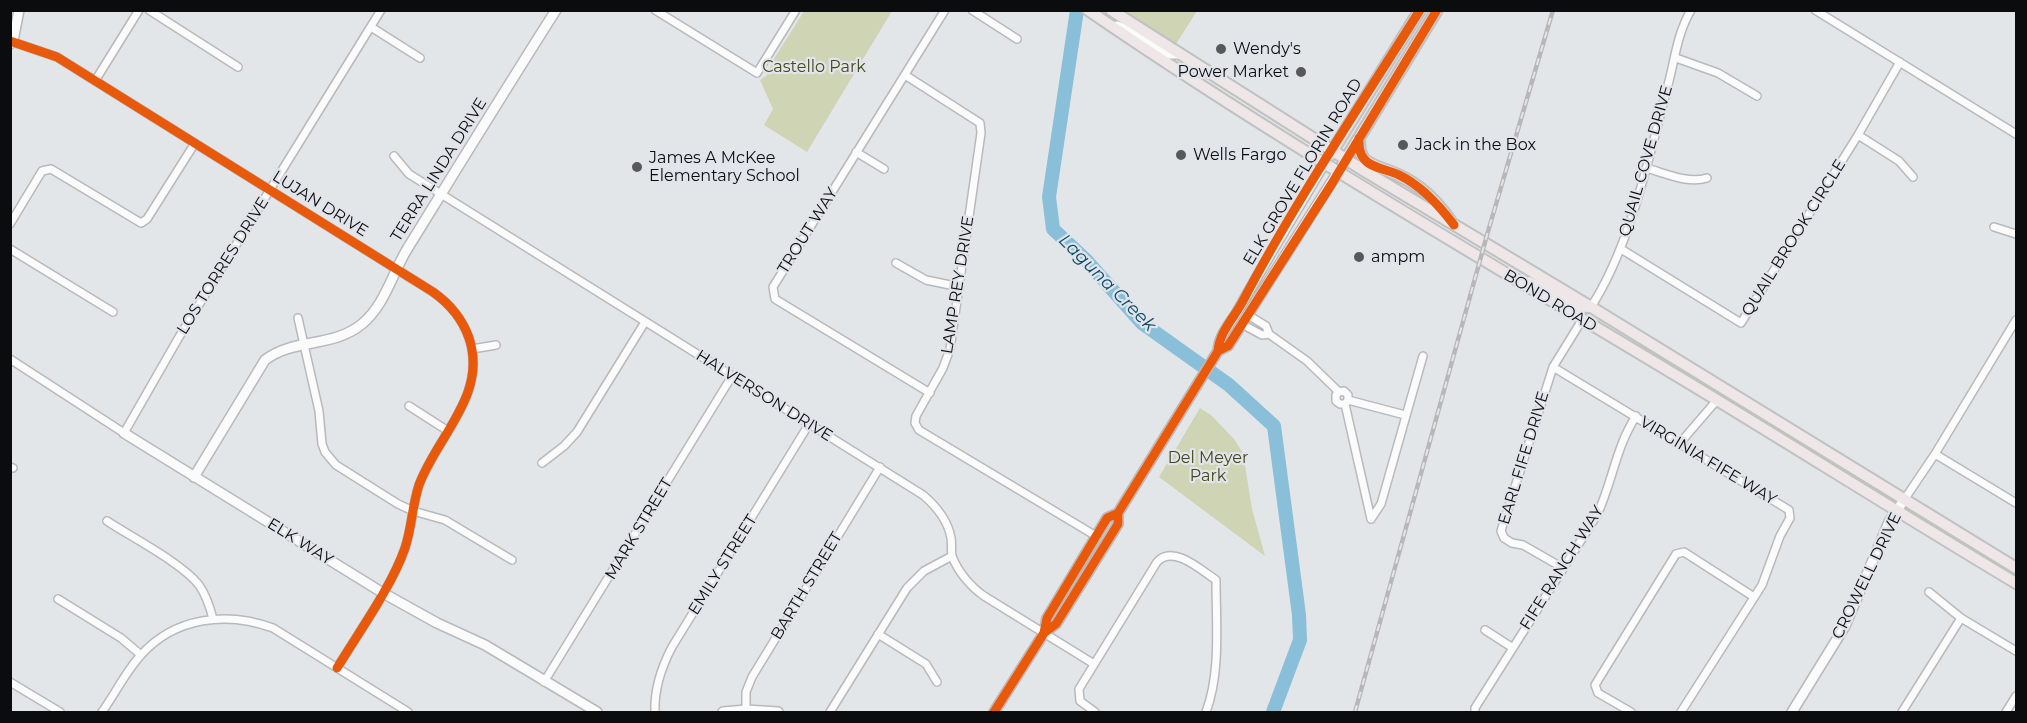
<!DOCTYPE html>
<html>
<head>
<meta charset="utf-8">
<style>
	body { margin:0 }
	#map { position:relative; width:2027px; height:723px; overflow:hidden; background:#e3e6e9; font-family:Montserrat,sans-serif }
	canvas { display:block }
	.frame { position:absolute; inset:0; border:12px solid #0b0c0e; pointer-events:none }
</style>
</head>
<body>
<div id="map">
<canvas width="2027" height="723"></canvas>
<div class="frame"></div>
</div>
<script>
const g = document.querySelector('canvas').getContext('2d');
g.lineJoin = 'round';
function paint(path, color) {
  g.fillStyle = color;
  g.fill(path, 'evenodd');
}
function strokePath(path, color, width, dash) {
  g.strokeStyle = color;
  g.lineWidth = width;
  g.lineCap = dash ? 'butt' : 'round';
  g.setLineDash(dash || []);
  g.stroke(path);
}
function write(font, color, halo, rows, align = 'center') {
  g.font = font + ' Montserrat,sans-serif';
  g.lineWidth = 4.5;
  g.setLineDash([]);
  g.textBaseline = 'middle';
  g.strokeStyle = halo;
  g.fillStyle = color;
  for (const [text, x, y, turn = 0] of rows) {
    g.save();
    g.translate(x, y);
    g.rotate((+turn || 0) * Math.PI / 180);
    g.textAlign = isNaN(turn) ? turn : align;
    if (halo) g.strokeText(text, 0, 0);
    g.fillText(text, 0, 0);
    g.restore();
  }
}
paint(new Path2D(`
	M804 11H892L807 152 764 125 773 109 760 80 767 75 772 62Z
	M1125 11H1197L1176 44Z
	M1200 408 1211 415 1234 439 1243 453 1252 509 1265 556 1159 477Z`), '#ced4b4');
strokePath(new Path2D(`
	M1077 10 1049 197 1053 229 1085 259 1142 323 1229 385 1274 426 1299 615 1300 640 1273 712`), '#89bfd8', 14);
const street = new Path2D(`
	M149 10 238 67
	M655 10 757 73 796 10
	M972 10 1017 39
	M1815 10 2016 134
	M371 27 420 58
	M10 41 57 57 433 292C450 304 462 318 469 338 488 395 437 436 419 485 412 506 412 527 405 548 392 586 359 632 337 668
	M1676 58 1718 73 1757 96
	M905 75 980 123 981 133 950 349 943 368 916 416 915 423 919 430 1096 536
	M95 81 139 10
	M1858 135 1899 161 1913 177
	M856 152 884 169
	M394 156 409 174 923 495C936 506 948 521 951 538 952 543 951 551 952 556 958 572 971 587 984 596L1094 664
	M1646 168C1665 173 1687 184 1707 178
	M10 224 42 171 51 169 141 223 147 219 195 143
	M1994 227 2016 234
	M10 249 113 312
	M1621 249 1741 323 1858 135 1900 62
	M896 263 926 280 960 287
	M1591 307C1631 245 1649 156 1668 85 1675 59 1677 34 1691 10
	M1248 315 1266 326 1269 334 1307 361 1339 392
	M298 318 319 411 322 444 325 452 336 465 398 504 413 511 445 520 512 560
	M1242 324 1262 335 1269 334
	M472 349 496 345
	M10 359 124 433 179 337 381 10
	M1553 367 1789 510 1790 518 1780 536 1762 585 1681 712
	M930 393 775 299 773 287 945 10
	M1348 400 1405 415
	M1345 404H1340L1336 401V395L1339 392 1344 391 1348 395V400L1345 404 1371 519
	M409 406 448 431
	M1680 443 1717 400
	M1935 454 2016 503
	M542 463 564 446 577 432 645 322
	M10 467 13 468
	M1904 500 1935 454 2016 320
	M1371 519 1381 504 1423 356
	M107 521C131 537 182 563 199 585 206 595 210 607 213 619
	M1563 568 1523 545 1512 543 1504 538 1501 531 1553 367 1582 320
	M1929 592 1961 618 2016 651
	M58 599 121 638 141 655
	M1485 630 1513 648
	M878 634 926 664 937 682
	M10 682 60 712
	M544 682 732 376
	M746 710V692L752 677 880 467
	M102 712C115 694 126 671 141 655 175 617 227 611 273 628L408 712
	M655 712C654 689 661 668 672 647L809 424
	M830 712 907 588 924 571 952 556
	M1095 712 1080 701 1079 689 1157 562C1173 544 1201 570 1216 580 1216 623 1221 672 1206 712
	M1475 712V708L1597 515C1613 481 1615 449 1636 416
	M1631 712 1598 693 1595 685 1676 554 1684 552 1754 597
	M1902 712 1961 618
	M2006 712 2016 696`);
const secondary = new Path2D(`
	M1117 26 1131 31 1170 54H1178
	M10 44 13 41 19 10
	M1218 351 1228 346 1338 172
	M124 433 383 593 437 623 485 645 597 712
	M194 477 265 360C293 338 333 348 362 324 384 306 392 275 406 251 456 170 505 90 556 10
	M1044 633 1047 618 1107 518 1118 513
	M723 712 746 710 778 712
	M994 712 1044 633 1056 624 1118 524V513L1218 351C1219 334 1232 322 1240 307 1267 258 1296 211 1324 164
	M1792 712 1845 626 1889 522 1904 500`);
const primary = new Path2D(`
	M1088 10C1292 150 1506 272 1717 400 1817 461 1916 523 2016 583
	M1111 10 1363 170 1591 307 2016 568
	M1359 138C1359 146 1359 155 1365 160 1374 168 1390 170 1400 176 1420 185 1437 202 1450 220
	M1330 155 1420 10
	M1343 164 1437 10
	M1529 282 1576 306 1588 307`);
strokePath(street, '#b8b9bc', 10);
strokePath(secondary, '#b8b9bc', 12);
strokePath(primary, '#bfc1c2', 14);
strokePath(street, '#fbfbfc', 7);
strokePath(secondary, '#fbfbfc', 9);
strokePath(primary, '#efe7e7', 10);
const rail = new Path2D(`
	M1355 712 1487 235 1553 10`);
strokePath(rail, '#b7b7b8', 4.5);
strokePath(rail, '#e1e5eb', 2, [7]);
strokePath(new Path2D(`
	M10 41 57 57 433 292C450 304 462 318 469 338 488 395 437 436 419 485 412 506 412 527 405 548 392 586 359 632 337 668
	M1359 138C1359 146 1359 154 1365 160 1372 168 1389 170 1399 175 1422 186 1439 205 1454 225
	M1218 351 1228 346 1331 185 1437 10
	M1044 633 1047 618 1107 518 1118 513
	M994 712 1044 633 1056 624 1118 524V513L1218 351C1219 332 1235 317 1244 299 1296 200 1360 106 1420 10`), '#e8590c', 9);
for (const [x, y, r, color] of [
	[1221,49,6,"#57585b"],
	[1301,72,6,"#57585b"],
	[1403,145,6,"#57585b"],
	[1181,155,6,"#57585b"],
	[637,167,6,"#57585b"],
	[1359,257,6,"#57585b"]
]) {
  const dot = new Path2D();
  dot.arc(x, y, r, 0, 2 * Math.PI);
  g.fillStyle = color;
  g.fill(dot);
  strokePath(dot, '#e1e5eb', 2);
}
write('16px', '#0b0c0e', '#e1e5eb', [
	["Wendy's",1233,49],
	["Power Market",1289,72,"right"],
	["Jack in the Box",1415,145],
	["Wells Fargo",1193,155],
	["James A McKee",649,158],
	["Elementary School",649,176],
	["ampm",1371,257]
], 'left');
write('16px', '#444816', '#e1e5eb', [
	["Castello Park",814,67],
	["Del Meyer",1208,458],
	["Park",1208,476]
]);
write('16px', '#0b0c0e', '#e1e5eb', [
	["QUAIL COVE DRIVE",1646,161,-74],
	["TERRA LINDA DRIVE",439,170,-58],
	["ELK GROVE FLORIN ROAD",1303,172,-59],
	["LUJAN DRIVE",320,204,32],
	["TROUT WAY",808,231,-58],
	["QUAIL BROOK CIRCLE",1794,238,-58],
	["LOS TORRES DRIVE",223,266,-58],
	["LAMP REY DRIVE",958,285,-81],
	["BOND ROAD",1550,301,31],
	["HALVERSON DRIVE",764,396,32],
	["EARL FIFE DRIVE",1524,458,-73],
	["VIRGINIA FIFE WAY",1708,461,31],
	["MARK STREET",639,529,-59],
	["ELK WAY",300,542,32],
	["EMILY STREET",723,565,-58],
	["FIFE RANCH WAY",1562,568,-58],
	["CROWELL DRIVE",1867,576,-64],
	["BARTH STREET",807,586,-59]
]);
write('italic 18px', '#0c4c64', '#e1e5eb', [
	["Laguna Creek",1107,283,45]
]);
</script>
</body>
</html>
